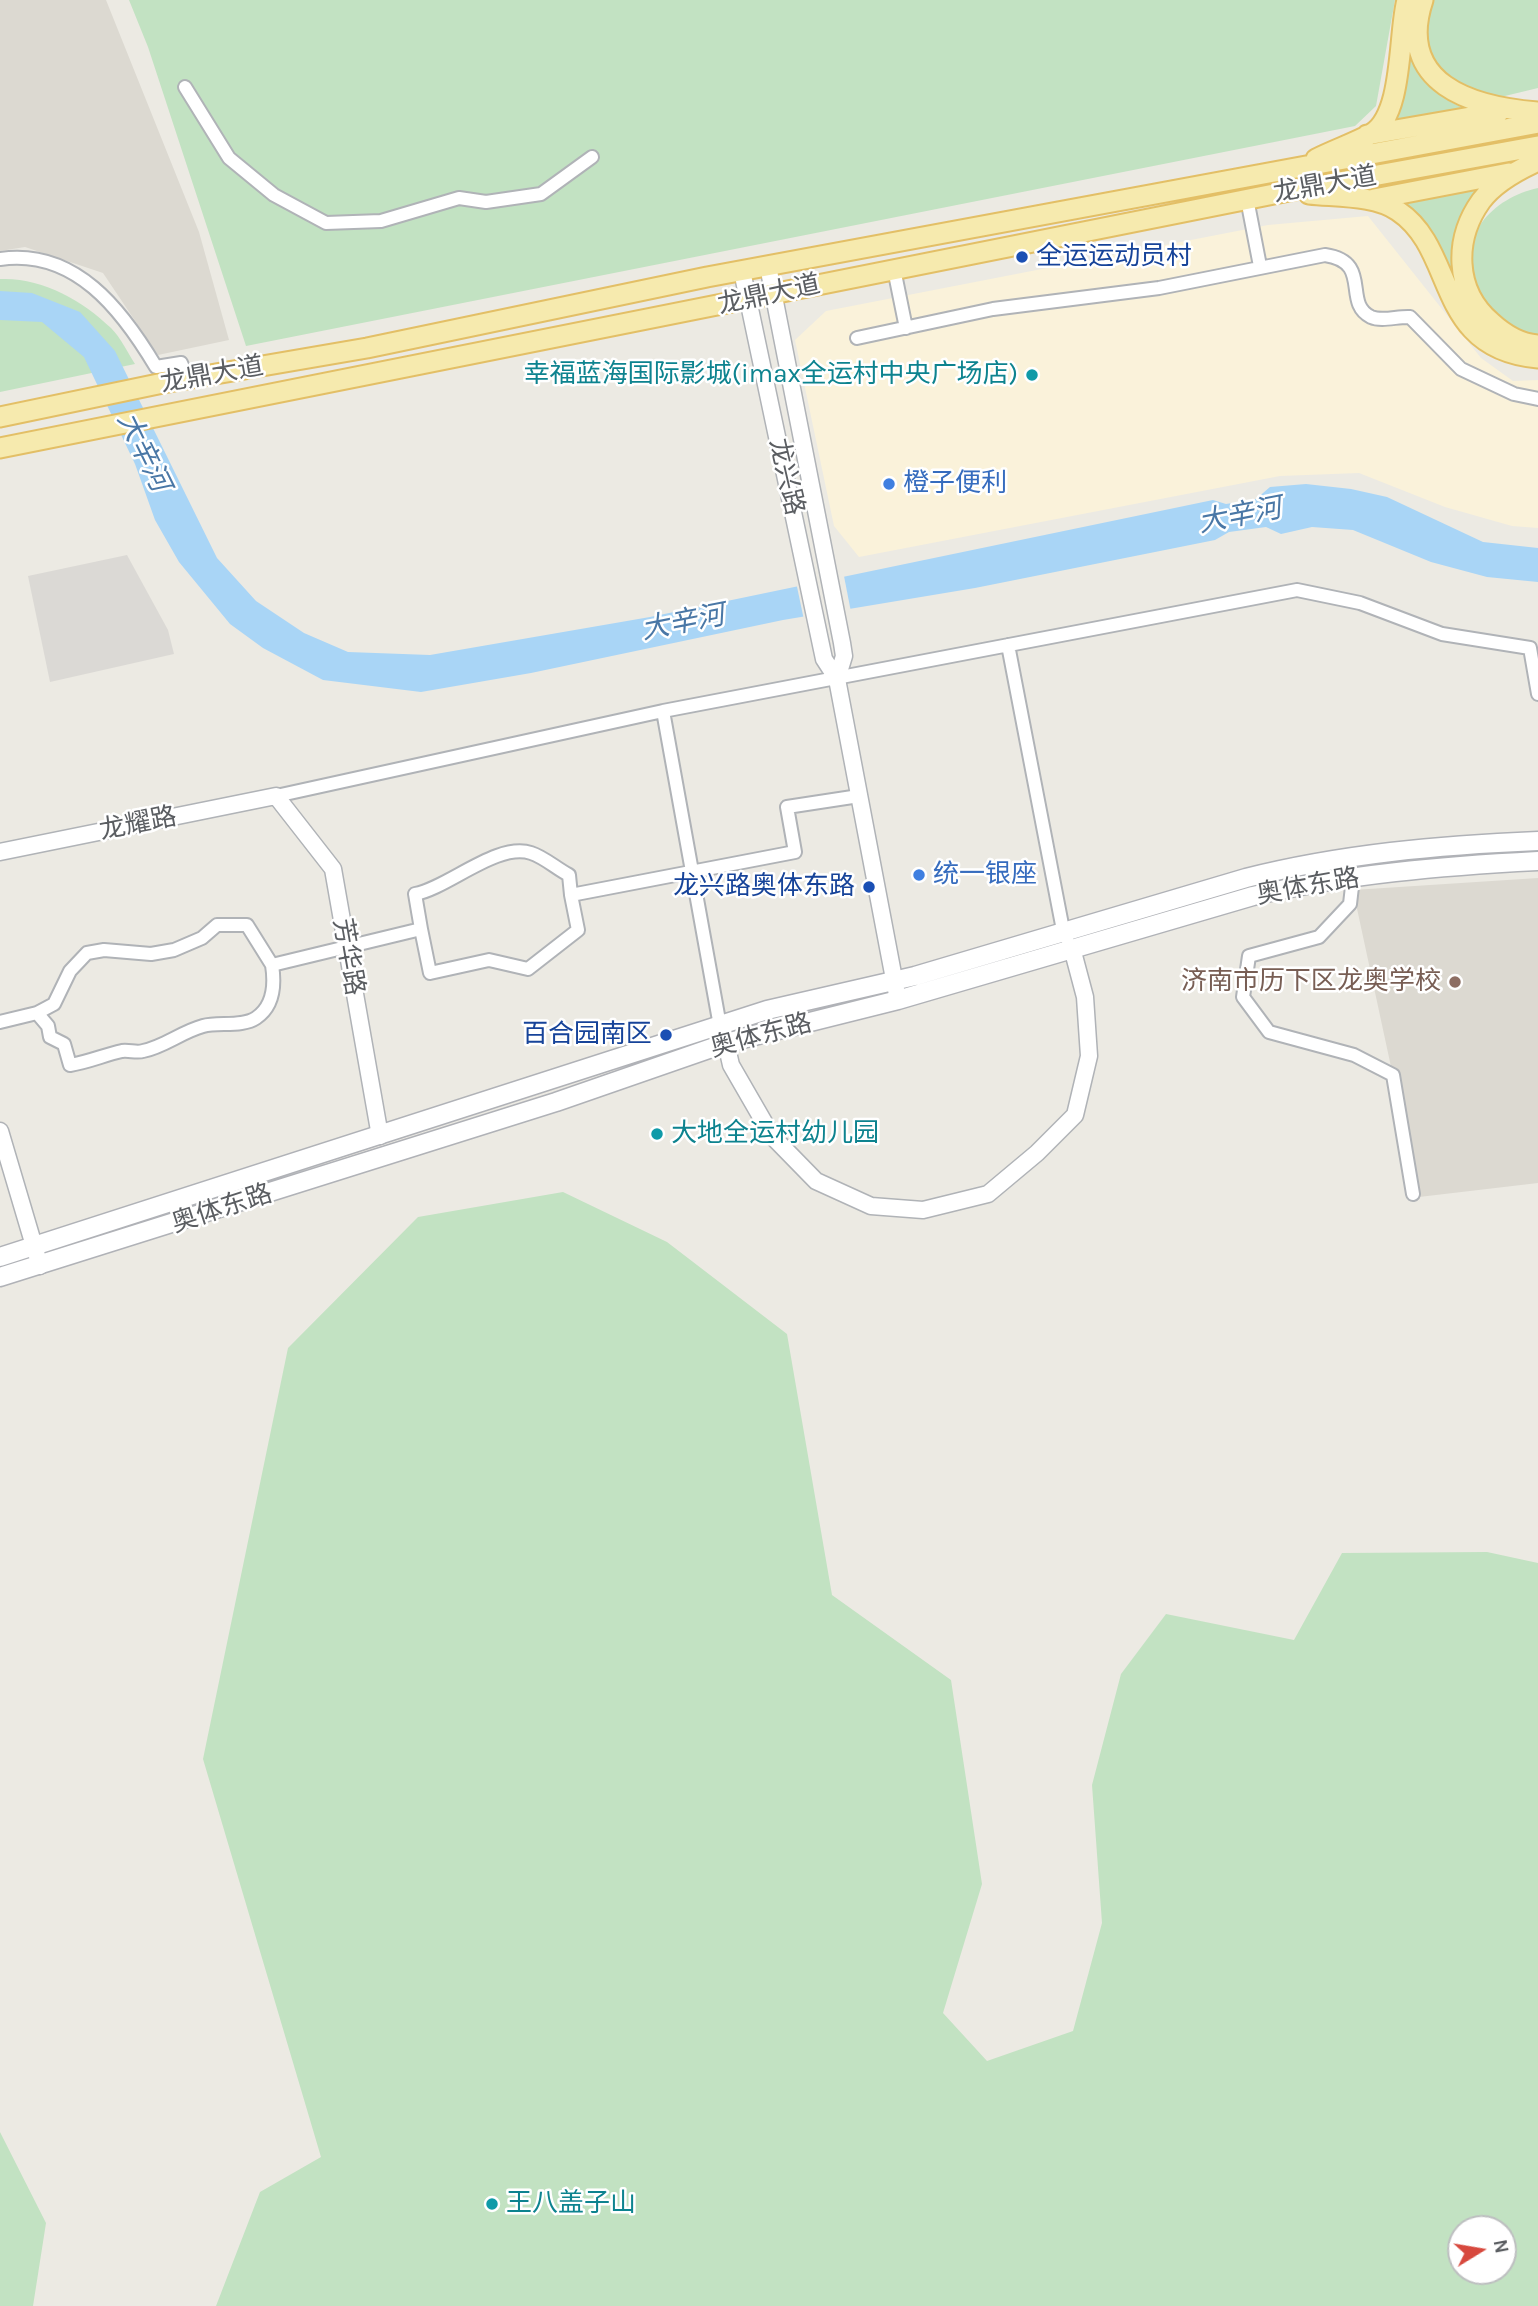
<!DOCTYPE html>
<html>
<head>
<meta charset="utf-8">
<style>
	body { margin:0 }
	#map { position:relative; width:1538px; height:2306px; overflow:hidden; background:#eceae3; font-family:Karla,sans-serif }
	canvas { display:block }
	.north { position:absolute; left:1447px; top:2215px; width:70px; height:70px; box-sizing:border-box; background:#fff; border:2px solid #bdbfc0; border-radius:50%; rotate:79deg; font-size:19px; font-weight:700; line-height:28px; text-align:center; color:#5b5e62 }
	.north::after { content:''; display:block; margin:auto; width:24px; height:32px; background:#d7493e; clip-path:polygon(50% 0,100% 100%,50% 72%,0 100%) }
</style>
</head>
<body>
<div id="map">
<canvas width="1538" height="2306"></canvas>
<div class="north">N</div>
</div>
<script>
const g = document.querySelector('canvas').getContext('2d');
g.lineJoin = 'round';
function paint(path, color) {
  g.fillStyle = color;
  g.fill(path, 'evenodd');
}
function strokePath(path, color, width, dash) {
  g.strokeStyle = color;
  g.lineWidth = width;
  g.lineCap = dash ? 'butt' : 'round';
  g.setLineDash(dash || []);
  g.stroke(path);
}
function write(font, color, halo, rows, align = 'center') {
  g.font = font + ' Karla,"Noto Sans SC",sans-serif';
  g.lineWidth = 5;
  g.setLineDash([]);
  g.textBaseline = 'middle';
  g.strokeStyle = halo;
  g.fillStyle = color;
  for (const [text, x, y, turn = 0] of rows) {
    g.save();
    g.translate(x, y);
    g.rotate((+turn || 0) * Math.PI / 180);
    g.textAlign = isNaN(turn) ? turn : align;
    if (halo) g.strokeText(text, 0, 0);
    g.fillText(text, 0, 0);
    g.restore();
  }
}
paint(new Path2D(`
	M1368 216 1481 358 1513 381 1538 380V528L1512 526 1445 507 1359 473 1280 476 859 557 834 526 795 340 826 311 1268 225Z`), '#faf2da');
paint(new Path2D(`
	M127 555 168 630 174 654 50 682 28 576Z`), '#dbd9d5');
paint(new Path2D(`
	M0 0H106L199 232 229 340 158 355 103 273 25 247 0 251Z
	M1538 878V1183L1419 1197 1353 890Z`), '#dcd9d1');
paint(new Path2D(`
	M129 0H1395L1376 106 1355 126 246 346 148 47Z
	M1430 0H1538V88L1480 102C1430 75 1419 57 1430 0Z
	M1407 20C1418 73 1418 88 1470 111L1386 127Z
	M1486 185 1457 235 1496 343 1399 205Z
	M1538 188V337C1518 330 1496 323 1483 305 1479 300 1477 291 1475 285 1456 237 1492 198 1538 188Z
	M0 279C41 277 82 300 111 328 121 338 128 353 135 364L0 392Z
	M563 1192 667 1242 787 1334 832 1595 951 1680 982 1884 943 2013 987 2061 1073 2031 1102 1923 1092 1785 1121 1674 1166 1614 1294 1640 1342 1553 1487 1552 1538 1563V2306H216L260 2192 321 2157 203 1759 288 1348 418 1217ZM1461 2229H1503V2271H1461Z
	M0 2132 46 2223 33 2306H0Z`), '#c2e2c2');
paint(new Path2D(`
	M0 291 32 293 80 312 115 351 217 558 256 601 304 633 348 652 430 655 650 617 1213 500 1226 504 1256 499 1270 487 1306 484 1351 489 1387 497 1483 542 1538 548V582L1487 577 1431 562 1353 530 1312 527 1281 534 1266 527 1229 532 1215 540 975 588 783 620 531 673 421 692 323 680 263 648 230 624 179 562 155 520 135 464 84 357 42 322 0 320Z`), '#a9d5f6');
paint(new Path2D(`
	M843 571 851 612 804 620 796 582Z`), '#eceae3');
const minor = new Path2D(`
	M185 87 229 158 274 195 326 223 381 221 459 198 486 202 541 194 592 157
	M1247 199 1260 266
	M0 259C75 248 122 310 156 367L181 363 188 379
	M894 269 906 328
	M857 338 993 309 1159 288 1325 255C1373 262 1342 303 1371 317 1382 322 1398 316 1410 317L1461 369 1514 394 1538 399
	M1008 645 1063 930 1067 939
	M663 711 720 1026 726 1043
	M276 796 663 711 1297 590 1360 603 1442 634 1530 648 1538 694
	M1353 878 1350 904 1319 937 1249 956 1243 997 1269 1032 1354 1055 1393 1075 1413 1194
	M421 929 415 894C448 888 497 842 531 853 544 857 557 869 569 875L571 895
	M37 1013 48 1026 50 1037 64 1044 70 1065C89 1062 104 1055 122 1051 129 1050 137 1053 143 1051 164 1047 181 1032 203 1026 218 1022 243 1027 256 1018 274 1006 275 984 272 965
	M0 1022 37 1013 54 1004 70 971 87 953 104 950 151 954 174 950 202 938 217 925H247L272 965 421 929 430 973 489 960 528 969 578 930 571 895 795 852 787 807 859 796`);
const tertiary = new Path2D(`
	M768 266 842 643 844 656 837 679
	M742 271 824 659 837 679 898 1000
	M0 852 276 796 333 869 380 1136
	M726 1043 731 1065 772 1136 816 1181 871 1206 923 1210 988 1194 1037 1153 1075 1115 1089 1056 1085 997 1072 948
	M0 1131 40 1266`);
const secondary = new Path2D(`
	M0 1257 767 1010 915 976 1246 878C1341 854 1440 845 1538 841
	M0 1277 556 1102 726 1043 898 1000 1253 896C1347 874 1443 866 1538 861`);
const primary = new Path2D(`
	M1423 0C1395 84 1472 107 1538 112
	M1367 135 1499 112
	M1316 159C1334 150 1354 143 1371 134 1404 115 1398 33 1407 0
	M1538 161C1518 170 1495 182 1481 201 1454 239 1454 290 1491 322 1503 333 1520 344 1538 345
	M1309 194C1336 197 1375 195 1398 211 1458 251 1433 349 1538 358
	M1374 199 1509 173
	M0 417 163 383 367 348 707 277 1538 123
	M0 448 1284 192 1538 146`);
strokePath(minor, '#b0b3b7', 16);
strokePath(tertiary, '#b0b3b7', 19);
strokePath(secondary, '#b0b2b7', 21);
strokePath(primary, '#e3bf66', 23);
strokePath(minor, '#fff', 12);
strokePath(tertiary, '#fff', 16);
strokePath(secondary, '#fff', 18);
strokePath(primary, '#f6eaae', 19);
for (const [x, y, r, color] of [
	[1022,257,7,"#1a4fb4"],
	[1032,375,7,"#0f9aa8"],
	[889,484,7,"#3f7fe0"],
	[919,875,7,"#3f7fe0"],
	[869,887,7,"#1a4fb4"],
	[1455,982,7,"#8d6e63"],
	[666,1035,7,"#1a4fb4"],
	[657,1134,7,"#0f9aa8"],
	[492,2204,7,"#0f9aa8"]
]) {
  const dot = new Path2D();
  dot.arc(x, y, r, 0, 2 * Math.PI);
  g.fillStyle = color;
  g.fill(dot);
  strokePath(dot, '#fff', 2.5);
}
write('26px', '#5b5e62', '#fff', [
	["龙鼎大道",1325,185,-10],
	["龙鼎大道",769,295,-12],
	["龙鼎大道",212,375,-10],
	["龙兴路",786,477,77],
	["龙耀路",138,824,-11],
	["奥体东路",1308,887,-10],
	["芳华路",348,957,80],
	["奥体东路",761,1036,-15],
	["奥体东路",222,1209,-18]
]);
write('26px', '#164399', '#fff', [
	["全运运动员村",1036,257,"left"],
	["龙兴路奥体东路",855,887],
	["百合园南区",652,1035]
], 'right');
write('26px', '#0d838f', '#fff', [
	["幸福蓝海国际影城(imax全运村中央广场店)",1018,375,"right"],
	["大地全运村幼儿园",671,1134],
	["王八盖子山",506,2204]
], 'left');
write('26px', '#366cbe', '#fff', [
	["橙子便利",903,484],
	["统一银座",933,875]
], 'left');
write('26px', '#785e54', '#fff', [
	["济南市历下区龙奥学校",1441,982]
], 'right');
write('italic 28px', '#4977a6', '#fff', [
	["大辛河",143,452,64],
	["大辛河",1240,516,-11],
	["大辛河",683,623,-11]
]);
</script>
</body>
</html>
